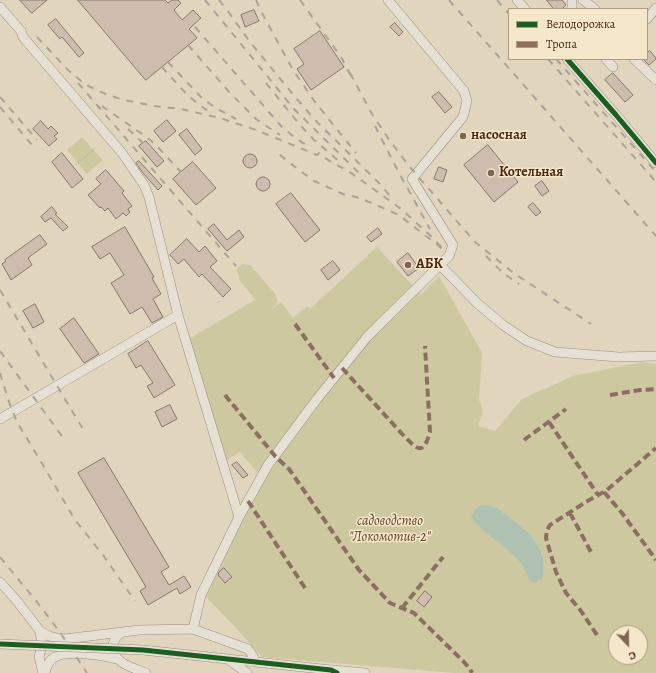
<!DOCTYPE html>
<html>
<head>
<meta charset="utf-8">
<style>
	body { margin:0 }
	#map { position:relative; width:656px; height:673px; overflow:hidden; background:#e1d5bd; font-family:Alegreya,serif }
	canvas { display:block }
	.legend { position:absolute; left:508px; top:8px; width:140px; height:52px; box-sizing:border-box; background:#f5e7ca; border:1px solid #b09b82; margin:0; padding:5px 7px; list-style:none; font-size:12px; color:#492816 }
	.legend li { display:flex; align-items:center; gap:8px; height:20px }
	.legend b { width:20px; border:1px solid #b09b82 }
	.north { position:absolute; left:608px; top:625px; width:40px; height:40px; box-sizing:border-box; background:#f5e7ca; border:1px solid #b09b82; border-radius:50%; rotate:158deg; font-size:11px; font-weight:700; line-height:16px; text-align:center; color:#492816 }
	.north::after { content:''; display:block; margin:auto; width:14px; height:18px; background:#7e6550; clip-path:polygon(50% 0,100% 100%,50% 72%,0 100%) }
</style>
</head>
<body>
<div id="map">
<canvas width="656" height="673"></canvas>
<ul class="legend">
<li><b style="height:5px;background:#1b5e20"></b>Велодорожка</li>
<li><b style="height:5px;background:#8d6e63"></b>Тропа</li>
</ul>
<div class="north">С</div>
</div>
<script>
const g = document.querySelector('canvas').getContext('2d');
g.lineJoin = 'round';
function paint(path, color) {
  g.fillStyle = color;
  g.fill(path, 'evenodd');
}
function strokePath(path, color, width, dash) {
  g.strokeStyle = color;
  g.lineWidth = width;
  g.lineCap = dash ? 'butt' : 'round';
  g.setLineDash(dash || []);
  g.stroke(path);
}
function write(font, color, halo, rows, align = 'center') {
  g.font = font + ' Alegreya,serif';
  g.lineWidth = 3;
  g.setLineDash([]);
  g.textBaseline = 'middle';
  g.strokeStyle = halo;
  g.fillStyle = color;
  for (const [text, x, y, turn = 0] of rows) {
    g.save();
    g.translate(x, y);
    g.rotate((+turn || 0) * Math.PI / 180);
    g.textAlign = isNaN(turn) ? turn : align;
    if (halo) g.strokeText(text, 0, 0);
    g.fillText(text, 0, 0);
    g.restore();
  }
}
paint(new Path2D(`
	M82 137 103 160 87 174 67 150Z
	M377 247 421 295 439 276 482 353 479 400C485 411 482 415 478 426L495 431 522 399 573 376 642 362 656 364V673H454L262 657 236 628 206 597 248 507 263 479 240 452 224 462 189 339 255 300 239 279V275L236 270 242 264 250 265 274 292 277 299V303L270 311 281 302 293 318 306 307 311 308ZM616 633H640V657H616Z`), '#cdc8a0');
paint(new Path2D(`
	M480 505C486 505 494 506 498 509 500 510 502 511 503 513 517 523 533 534 540 550 544 559 544 568 543 578L536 582H532C526 576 525 567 519 561 513 555 507 549 501 544 490 535 479 529 471 517L475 509Z`), '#afc2b2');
const building = new Path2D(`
	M20 0H47L32 13Z
	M78 0H165L168 3 172 0H178L181 3 174 10 182 20 193 10 201 18 189 29 197 38 146 80Z
	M547 0H562L566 5 562 9H554Z
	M254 10 259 21 245 27 241 15Z
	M56 19 84 53 79 57 62 37 60 39 48 25Z
	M395 23 403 32 399 36 390 27Z
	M320 31 344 67 311 90 297 69 304 64 294 49Z
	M650 51 656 58V59L649 65 643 59H647V53Z
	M613 73 633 95 625 102 605 80Z
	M439 92 452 107 445 113 432 97Z
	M167 120 176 131 163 142 154 131Z
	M41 121 48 129 51 126 58 133 54 136 57 139 49 146 33 129Z
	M187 129 202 149 195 155 179 135Z
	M146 141 164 161 157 167 139 146Z
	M488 145 518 182 494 202 464 165Z
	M62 153 83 179 72 188 52 162Z
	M243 161a7 7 0 1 1 14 0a7 7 0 1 1-14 0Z
	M139 161 162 186 158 190 143 173 136 163Z
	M193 162 216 188 196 205 173 179Z
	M439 167 447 170 443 182 434 179Z
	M106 170 124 191 122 193 132 206 128 209 130 212 126 216 123 213 116 219 108 208 105 211 101 207 100 208 88 195 101 184 96 179Z
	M256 184a7 7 0 1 1 14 0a7 7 0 1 1-14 0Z
	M542 181 549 191 542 196 535 186Z
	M291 193 320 230 305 242 276 204Z
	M533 203 541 212 536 216 528 207Z
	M52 207 57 213 55 214 68 227 63 231 51 218 45 222 41 217Z
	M214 224 227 240 239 230 244 237 227 251 208 229Z
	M125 227 154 277 152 278 161 294 153 299 163 317 152 323 142 307 130 314 111 283 124 275 110 253 100 259 92 247Z
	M378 228 382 234 371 242 367 237Z
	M40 235 47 244 28 258 32 265 11 280 2 264 6 261 5 260Z
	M187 239 199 252 205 246 217 261 210 267 231 289 223 297 202 274 199 277 184 259 178 264 170 255Z
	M408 253 419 268 408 276 397 262Z
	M333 261 340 270 328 280 321 270Z
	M35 304 44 322 33 328 23 311Z
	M74 318 99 354 84 363 60 329Z
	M148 341 175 385 154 398 147 386 153 383 141 365 136 368 128 354Z
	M170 405 177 419 162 427 155 412Z
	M104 458 169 567 161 572 169 585 184 576 191 587 180 594 177 588 148 605 140 591 146 587 78 473Z
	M237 462 248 475 243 478 232 465Z
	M224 568 232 577 225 583 218 575 219 572Z
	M425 591 432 597 424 607 417 601Z`);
paint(building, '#cebcae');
strokePath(building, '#84796a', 1);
const minor = new Path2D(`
	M517 0 525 9
	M583 0 595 9
	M0 7 21 31 23 37 122 153 144 185 149 197 178 315 239 517
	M572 9V0
	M647 19 656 8
	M567 59 616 115 656 163
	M606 59 613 67
	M634 59 656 80
	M440 265 477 303 503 325 527 341 555 352 619 357 656 356
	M0 419 178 315
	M0 582 17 601 40 631 49 636 57 638 65 639 139 630 193 629
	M40 631 42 645 39 657 43 673
	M122 632C116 637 113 640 113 648 113 663 134 668 146 673
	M143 650 331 670 337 673
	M229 660 247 673
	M255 662 253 656 248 649 193 629 201 595 239 517 268 465 317 399 367 337 449 256 453 245 412 179 463 117 467 101 464 91 388 0
	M332 670 365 673
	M45 673C46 668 48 663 52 659 63 649 102 655 116 659`);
strokePath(minor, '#9b8f80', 10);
strokePath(new Path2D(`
	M76 165 95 148`), '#aba398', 1, [1, 2]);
strokePath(minor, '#e6e0d4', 9);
strokePath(new Path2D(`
	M205 0 294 109 360 174
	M219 0 230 14 250 42 296 98 317 122 381 185 393 200
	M256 0 262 13 293 70 315 102 356 153
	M300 0 341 57 352 78
	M449 0 656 236
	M497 0 509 14
	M195 27 282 127 294 137 309 147
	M37 37 68 70 86 85 108 95 124 100 154 106 181 109 220 118 256 130 317 155 319 153 328 160 348 171 357 177 401 209 432 237 444 250 399 215 360 198 343 194 314 181 299 170 275 151
	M188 45 231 94 256 119 280 135
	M548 59 656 182
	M556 59 656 172
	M168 62 200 96 214 107 236 119
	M162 67C178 85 192 102 213 114
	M350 73 372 114 390 141 409 166 475 242 515 274 591 324
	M78 83 236 266
	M266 83 300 125 314 140 340 162
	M0 97 37 140
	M102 106 145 136 155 144 181 172
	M0 107 32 145
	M375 126 398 171 430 229
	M128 129 143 143
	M486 256 503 273 519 284
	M0 290 84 431
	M0 351 64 439
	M0 373 9 402 17 422 43 465 75 520 103 555 135 601
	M0 557 37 602 59 631 87 673`), '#aba398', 2, [7, 7]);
const minorBridge = new Path2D(`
	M0 644 143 650`);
strokePath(minorBridge, '#9b8f80', 10, []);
strokePath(minorBridge, '#e6e0d4', 9);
strokePath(new Path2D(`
	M295 324 334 378
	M342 368 404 436C418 450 423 456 430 432L425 346
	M225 395 275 456 289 469 359 570 390 603 414 613 464 662 470 669 472 673
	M610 395 640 390 656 389
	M549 422 598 495
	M524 440 566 409
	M604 492 622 513 656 560
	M248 501 305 588
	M570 513 591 552
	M402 608 443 557
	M597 635 581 611 566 593 556 572 546 538 547 530 550 525 586 502 607 490 656 448`), '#8d6e63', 4, [8, 4]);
strokePath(new Path2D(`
	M567 59 616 115 656 163
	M0 644 143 650 331 670 337 673`), '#1b5e20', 5);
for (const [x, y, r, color] of [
	[463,136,4,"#7e6550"],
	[491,173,4,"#7e6550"],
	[408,265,4,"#7e6550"]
]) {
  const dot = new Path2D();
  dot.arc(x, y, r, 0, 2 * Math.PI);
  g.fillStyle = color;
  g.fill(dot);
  strokePath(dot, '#f5e7ca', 1.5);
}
write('bold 14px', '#492816', '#f5e7ca', [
	["насосная",471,136],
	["Котельная",499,173],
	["АБК",416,265]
], 'left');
write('italic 14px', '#60462d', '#f5e7ca', [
	["садоводство",390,522],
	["\"Локомотив-2\"",390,538]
]);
</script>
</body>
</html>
